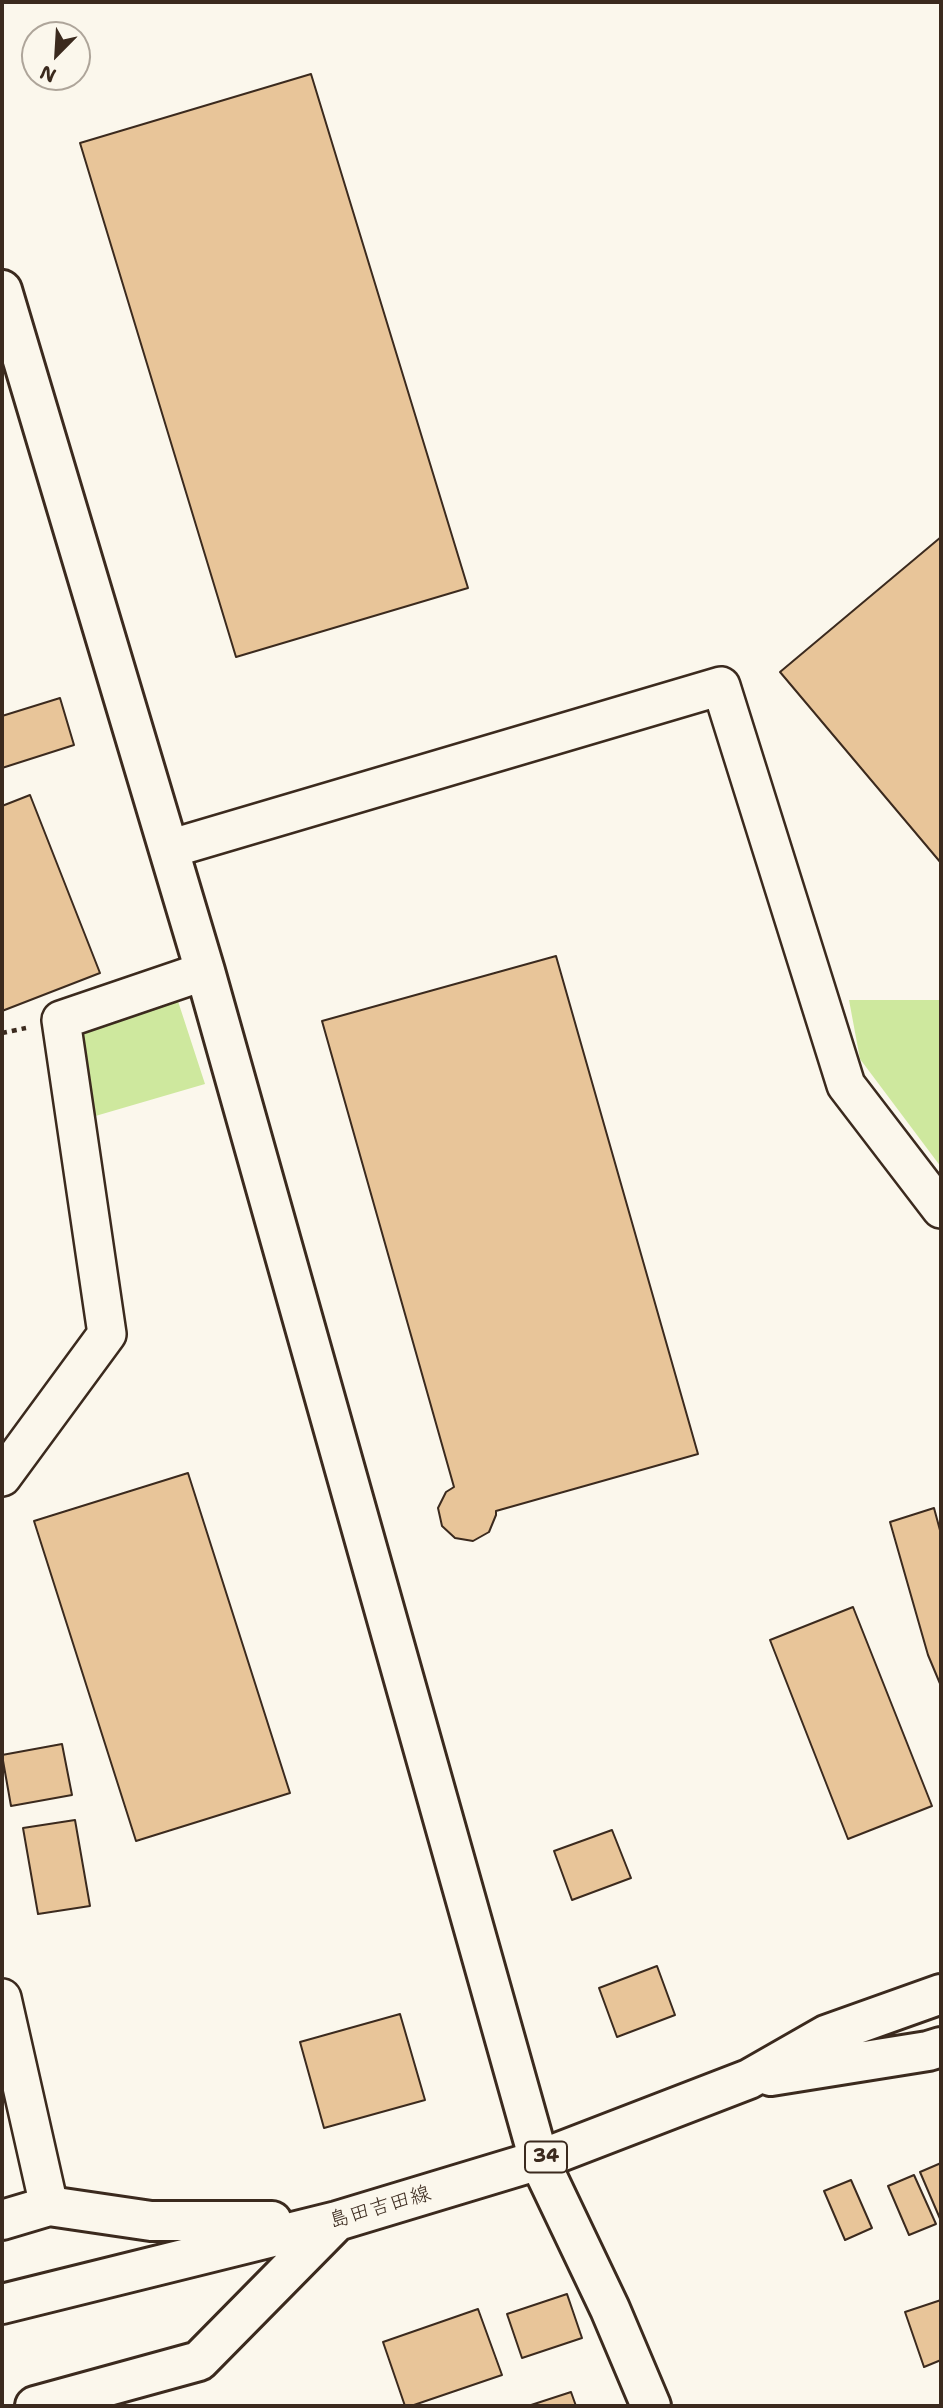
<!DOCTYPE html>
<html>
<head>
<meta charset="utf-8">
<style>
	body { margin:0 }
	#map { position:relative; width:943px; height:2408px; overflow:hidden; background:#fbf7ec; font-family:"Shantell Sans",sans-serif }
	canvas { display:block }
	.frame { position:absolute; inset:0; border:4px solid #3b2a1e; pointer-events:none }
	.north { position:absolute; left:21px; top:21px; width:70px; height:70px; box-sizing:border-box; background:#fbf7ec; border:2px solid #aea59a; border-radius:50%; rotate:204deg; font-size:19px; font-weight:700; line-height:28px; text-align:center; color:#3b2a1e }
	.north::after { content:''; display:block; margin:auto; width:24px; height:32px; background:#3b2a1e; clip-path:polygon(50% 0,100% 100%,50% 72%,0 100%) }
</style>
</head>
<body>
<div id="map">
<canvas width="943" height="2408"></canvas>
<div class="frame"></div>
<div class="north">N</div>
</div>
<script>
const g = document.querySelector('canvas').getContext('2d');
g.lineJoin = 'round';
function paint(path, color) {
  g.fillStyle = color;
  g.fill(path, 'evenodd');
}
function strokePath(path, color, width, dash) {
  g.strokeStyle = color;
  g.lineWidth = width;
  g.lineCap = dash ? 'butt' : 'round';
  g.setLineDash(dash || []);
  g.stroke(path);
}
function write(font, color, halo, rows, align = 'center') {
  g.font = font + ' "Shantell Sans","Klee One",sans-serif';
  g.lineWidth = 5;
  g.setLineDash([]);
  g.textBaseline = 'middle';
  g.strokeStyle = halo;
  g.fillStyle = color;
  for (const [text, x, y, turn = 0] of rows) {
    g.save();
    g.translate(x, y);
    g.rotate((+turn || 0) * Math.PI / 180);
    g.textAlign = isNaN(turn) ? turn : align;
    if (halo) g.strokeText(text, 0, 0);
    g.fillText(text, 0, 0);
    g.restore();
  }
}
paint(new Path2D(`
	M175 992 205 1084 92 1117 74 1051 94 1013Z
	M849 1000H941V1167L860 1059Z`), '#cee89e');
const building = new Path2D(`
	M311 74 468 588 236 657 80 143Z
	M941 537V863L780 672Z
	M60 698 74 745 2 768V716Z
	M30 795 100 973 2 1011V806Z
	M556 956 698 1454 496 1511V1515L489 1532 473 1541 455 1538 442 1526 438 1508 446 1492 454 1487 322 1021Z
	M188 1473 290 1793 136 1841 34 1521Z
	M934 1508 941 1534V1686L928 1655 890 1522Z
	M853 1607 932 1806 848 1839 770 1640Z
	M62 1744 72 1795 11 1806 2 1755Z
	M75 1820 90 1906 38 1914 23 1828Z
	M612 1830 631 1878 572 1900 554 1851Z
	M657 1966 675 2015 617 2037 599 1988Z
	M400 2014 425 2100 324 2128 300 2042Z
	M941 2163V2221L920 2172Z
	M914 2175 936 2224 909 2235 888 2186Z
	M851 2180 872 2228 845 2240 824 2191Z
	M567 2294 582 2338 522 2358 507 2314Z
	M941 2300V2360L924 2367 905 2312Z
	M478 2309 502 2375 411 2406H405L383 2342Z
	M571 2392 576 2406H528Z`);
paint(building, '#e8c599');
strokePath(building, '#3b2a1e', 2);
const minor = new Path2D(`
	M169 849 721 686 846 1085 941 1209
	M2 1477 107 1334 61 1020 205 971
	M2 1998 49 2206`);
const tertiary = new Path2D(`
	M2 290 205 971 539 2160 610 2309 651 2406`);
const primary = new Path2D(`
	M771 2076 928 2051 941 2047
	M2 2220 49 2206 151 2221H272
	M2 2304 337 2221 539 2160 749 2079 826 2035 941 1994
	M35 2406 199 2361 337 2221`);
strokePath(minor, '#3b2a1e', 42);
strokePath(tertiary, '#3b2a1e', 44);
strokePath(primary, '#3b2a1e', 44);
strokePath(new Path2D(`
	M2 1033 26 1028`), '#3b2a1e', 4.5, [5, 5]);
strokePath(minor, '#fbf7ec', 37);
strokePath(tertiary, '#fbf7ec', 38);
strokePath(primary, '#fbf7ec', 38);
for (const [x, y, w] of [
	[546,2157,42]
]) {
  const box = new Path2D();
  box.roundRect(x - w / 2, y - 15.5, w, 31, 5);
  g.fillStyle = '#fbf7ec';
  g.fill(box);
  strokePath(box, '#3b2a1e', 2);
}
write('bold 19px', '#3b2a1e', null, [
	["34",546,2157]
]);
write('21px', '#3b2a1e', '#fbf7ec', [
	["島田吉田線",380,2208,-16]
]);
</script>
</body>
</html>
